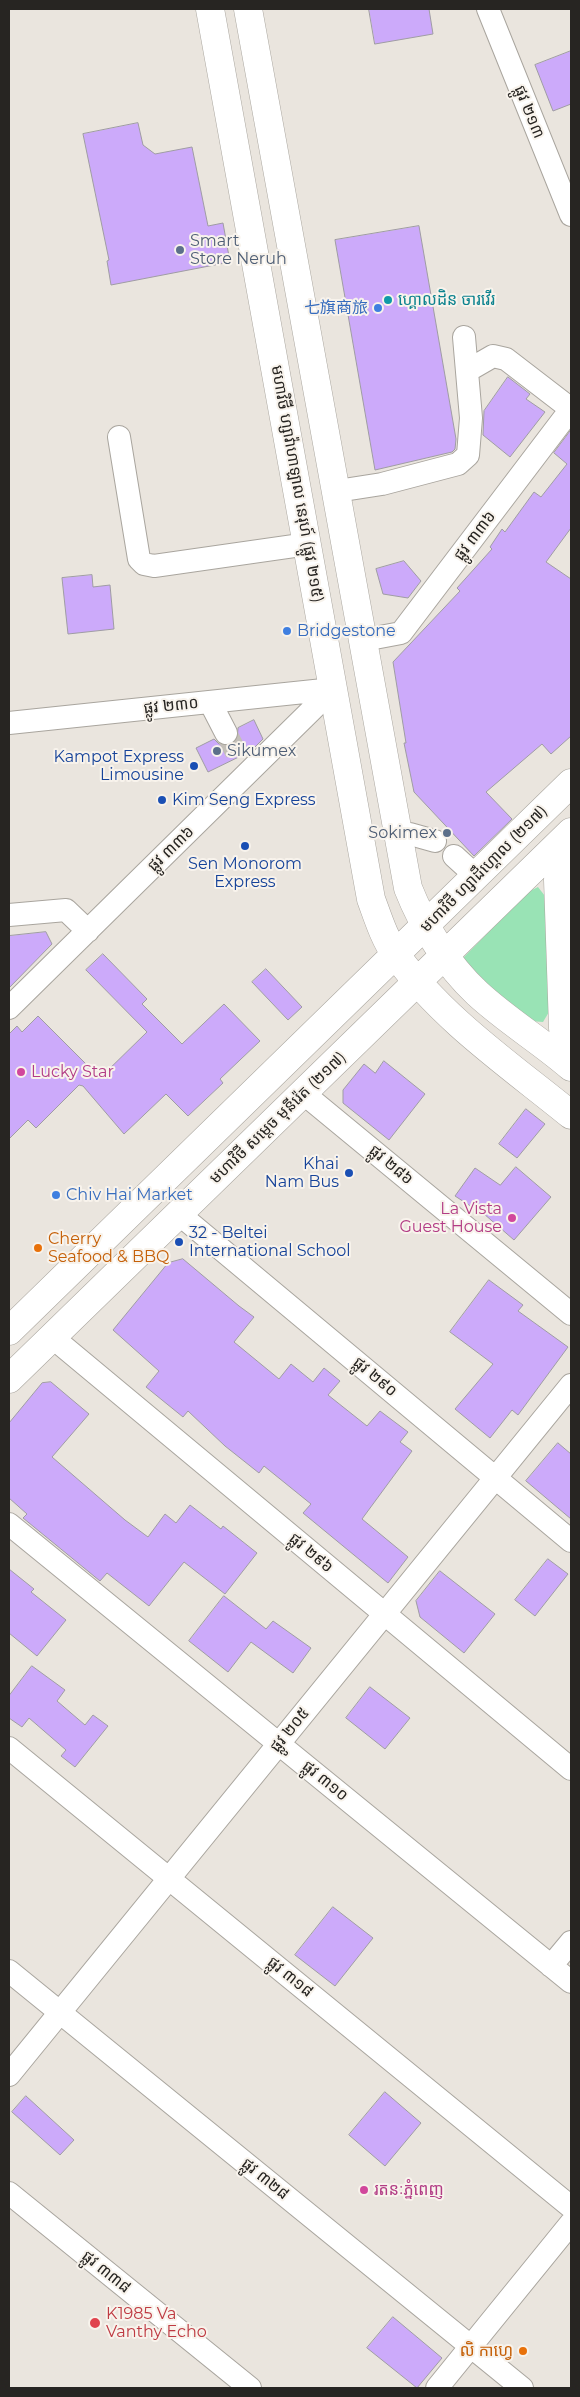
<!DOCTYPE html>
<html>
<head>
<meta charset="utf-8">
<style>
	body { margin:0 }
	#map { position:relative; width:580px; height:2397px; overflow:hidden; background:#eae5de; font-family:Montserrat,sans-serif }
	canvas { display:block }
	.frame { position:absolute; inset:0; border:10px solid #272522; pointer-events:none }
</style>
</head>
<body>
<div id="map">
<canvas width="580" height="2397"></canvas>
<div class="frame"></div>
</div>
<script>
const g = document.querySelector('canvas').getContext('2d');
g.lineJoin = 'round';
function paint(path, color) {
  g.fillStyle = color;
  g.fill(path, 'evenodd');
}
function strokePath(path, color, width, dash) {
  g.strokeStyle = color;
  g.lineWidth = width;
  g.lineCap = dash ? 'butt' : 'round';
  g.setLineDash(dash || []);
  g.stroke(path);
}
function write(font, color, halo, rows, align = 'center') {
  g.font = font + ' Montserrat,"Noto Sans SC","Noto Sans Khmer",sans-serif';
  g.lineWidth = 4;
  g.setLineDash([]);
  g.textBaseline = 'middle';
  g.strokeStyle = halo;
  g.fillStyle = color;
  for (const [text, x, y, turn = 0] of rows) {
    g.save();
    g.translate(x, y);
    g.rotate((+turn || 0) * Math.PI / 180);
    g.textAlign = isNaN(turn) ? turn : align;
    if (halo) g.strokeText(text, 0, 0);
    g.fillText(text, 0, 0);
    g.restore();
  }
}
paint(new Path2D(`
	M538 887 545 896 549 1012 543 1022 530 1021 491 989 463 958 528 892Z`), '#99e3b5');
const building = new Path2D(`
	M369 9H429L433 34 375 44Z
	M571 51V104L553 111 535 65Z
	M138 123 143 145 155 154 192 147 208 226 223 223 230 262 111 285 107 261 109 260 83 134Z
	M419 226 456 439 455 449 452 452 375 470 335 240Z
	M508 377 530 394 526 399 545 412 510 457 483 435 484 411Z
	M571 430V528L546 562 571 579V736L551 754 542 744 486 792 512 819 474 856 414 792 404 743H406L393 662 460 591 457 588 492 549 490 547 502 529 505 532 534 492 541 497 567 464 554 453Z
	M404 561 421 581 408 598 383 594 376 569Z
	M92 575 93 587 110 585 114 629 68 634 62 578Z
	M254 720 263 739 251 751 208 772 196 748 214 739 219 744 232 745 237 740 238 728Z
	M46 932 52 944 9 988V936Z
	M103 954 147 999 142 1004 182 1044 224 1004 260 1041 220 1079 223 1083 188 1116 166 1094 124 1134 83 1086 79 1085 36 1128 28 1120 9 1139V1034L17 1026 22 1032 38 1016 100 1078 147 1032 86 970Z
	M266 969 302 1007 288 1020 252 982Z
	M384 1061 425 1094 389 1140 343 1103V1090L364 1064 375 1073Z
	M526 1109 545 1124 517 1158 499 1144Z
	M516 1167 551 1197 514 1240 476 1207 475 1209 455 1196 475 1168 500 1185Z
	M183 1259 239 1306 254 1317 234 1342 279 1379 291 1364 313 1382 324 1368 340 1381 328 1395 367 1426 380 1411 408 1432 400 1442 412 1451 362 1519 408 1557 388 1583 303 1513 311 1504 264 1466 259 1473 225 1446 188 1411 183 1417 146 1387 159 1371 113 1330 168 1263Z
	M489 1280 523 1305 518 1311 568 1347 518 1415 512 1410 490 1438 455 1409 493 1364 450 1332Z
	M51 1382 89 1414 52 1457 125 1520 148 1537 165 1514 176 1523 190 1505 221 1529 223 1526 257 1553 225 1594 184 1562 149 1606 107 1573 100 1581 23 1518 27 1514 9 1498V1423L42 1383Z
	M558 1443 571 1454V1519L526 1481Z
	M548 1559 568 1574 535 1616 515 1600Z
	M9 1569 34 1589 31 1592 66 1620 37 1656 9 1633Z
	M440 1571 495 1614 464 1653 420 1617 416 1601Z
	M224 1596 266 1629 273 1621 311 1648 293 1673 251 1642 228 1672 189 1641Z
	M32 1666 65 1690 57 1701 85 1725 93 1715 108 1726 75 1767 61 1756 66 1750 29 1718 22 1727 9 1718V1696Z
	M370 1687 410 1718 385 1749 346 1718Z
	M333 1907 373 1938 335 1986 295 1955Z
	M385 2092 421 2123 385 2166 349 2135Z
	M26 2096 74 2140 60 2155 12 2112Z
	M393 2317 442 2358 417 2388 367 2348Z`);
paint(building, '#ccaafa');
strokePath(building, '#9f9ca3', 1);
strokePath(new Path2D(`
	M226 733 238 756`), '#c3bfb8', 22, [22, 11]);
const minor = new Path2D(`
	M488 9 571 215
	M467 371 493 356 506 359 571 409
	M119 437 139 559 144 564 154 566 308 544
	M337 491 382 484 458 464 468 455 471 418 464 337
	M364 640 401 633 571 409
	M210 702 226 733
	M9 723 333 689
	M399 835 410 834 435 841
	M454 856 476 876
	M9 915 66 910 88 931
	M9 1008 333 689
	M303 1093 571 1314
	M179 1214 571 1541
	M52 1337 571 1769
	M9 1524 571 1982
	M9 1748 571 2207
	M551 1966 571 1942
	M9 1971 522 2388
	M9 2075 571 1385
	M9 2193 250 2388
	M437 2388 571 2223`);
const major = new Path2D(`
	M210 9 371 899C378 918 384 938 396 955 442 1019 511 1066 571 1115
	M248 9 408 888C423 926 447 965 477 993 506 1020 541 1041 571 1067
	M566 837 558 880 563 1028 568 1064
	M9 1331 571 783
	M9 1379 571 832`);
strokePath(minor, '#a9a59e', 24);
strokePath(major, '#a9a59e', 29);
strokePath(minor, '#fff', 22);
strokePath(major, '#fff', 28);
for (const [x, y, r, color] of [
	[180,250,5,"#5c6f8a"],
	[388,300,5,"#0f9aa8"],
	[378,308,5,"#3f7fe0"],
	[287,631,5,"#3f7fe0"],
	[217,751,5,"#5c6f8a"],
	[194,766,5,"#1a4fb4"],
	[162,800,5,"#1a4fb4"],
	[447,833,5,"#5c6f8a"],
	[245,846,5,"#1a4fb4"],
	[21,1072,5,"#d1479c"],
	[349,1173,5,"#1a4fb4"],
	[56,1195,5,"#3f7fe0"],
	[512,1218,5,"#d1479c"],
	[179,1242,5,"#1a4fb4"],
	[38,1248,5,"#e8710a"],
	[364,2190,5,"#d1479c"],
	[95,2323,6,"#e0444e"],
	[523,2351,5,"#e8710a"]
]) {
  const dot = new Path2D();
  dot.arc(x, y, r, 0, 2 * Math.PI);
  g.fillStyle = color;
  g.fill(dot);
  strokePath(dot, '#f8f3ec', 2);
}
write('16px', '#272522', '#f8f3ec', [
	["ផ្លូវ ២១៣",529,112,68],
	["មហាវិថី ហ្សាវ៉ាហាឡាល នេរុហ៍ (ផ្លូវ ២១៥)",297,484,80],
	["ផ្លូវ ៣៣៦",475,536,-53],
	["ផ្លូវ ២៣០",171,706,-6],
	["ផ្លូវ ៣៣៦",171,849,-44],
	["មហាវិថី ហ្សាដឹហ្គោល (២១៧)",484,869,-45],
	["មហាវិថី សម្តេច មុនីរ៉េត (២១៧)",278,1118,-44],
	["ផ្លូវ ២៨៦",391,1165,40],
	["ផ្លូវ ២៩០",375,1377,40],
	["ផ្លូវ ២៩៦",311,1553,40],
	["ផ្លូវ ២០៥",290,1730,-51],
	["ផ្លូវ ៣១០",325,1781,39],
	["ផ្លូវ ៣១៨",290,1977,39],
	["ផ្លូវ ៣២៨",265,2179,39],
	["ផ្លូវ ៣៣៨",106,2272,39]
]);
write('16px', '#4e5e75', '#f8f3ec', [
	["Smart",190,241],
	["Store Neruh",190,259],
	["Sikumex",227,751],
	["Sokimex",437,833,"right"]
], 'left');
write('16px', '#0d838f', '#f8f3ec', [
	["ហ្គោលដិន ចារវើរ",398,300]
], 'left');
write('16px', '#366cbe', '#f8f3ec', [
	["七旗商旅",368,308,"right"],
	["Bridgestone",297,631],
	["Chiv Hai Market",66,1195]
], 'left');
write('16px', '#164399', '#f8f3ec', [
	["Kampot Express",184,757],
	["Limousine",184,775],
	["Kim Seng Express",172,800,"left"],
	["Sen Monorom",245,864,"center"],
	["Express",245,882,"center"],
	["Khai",339,1164],
	["Nam Bus",339,1182],
	["32 - Beltei",189,1233,"left"],
	["International School",189,1251,"left"]
], 'right');
write('16px', '#b23c85', '#f8f3ec', [
	["Lucky Star",31,1072],
	["La Vista",502,1209,"right"],
	["Guest House",502,1227,"right"],
	["រតនៈភ្នំពេញ",374,2190]
], 'left');
write('16px', '#c56008', '#f8f3ec', [
	["Cherry",48,1239],
	["Seafood & BBQ",48,1257],
	["លិ កាហ្វេ",513,2351,"right"]
], 'left');
write('16px', '#be3a42', '#f8f3ec', [
	["K1985 Va",106,2314],
	["Vanthy Echo",106,2332]
], 'left');
</script>
</body>
</html>
